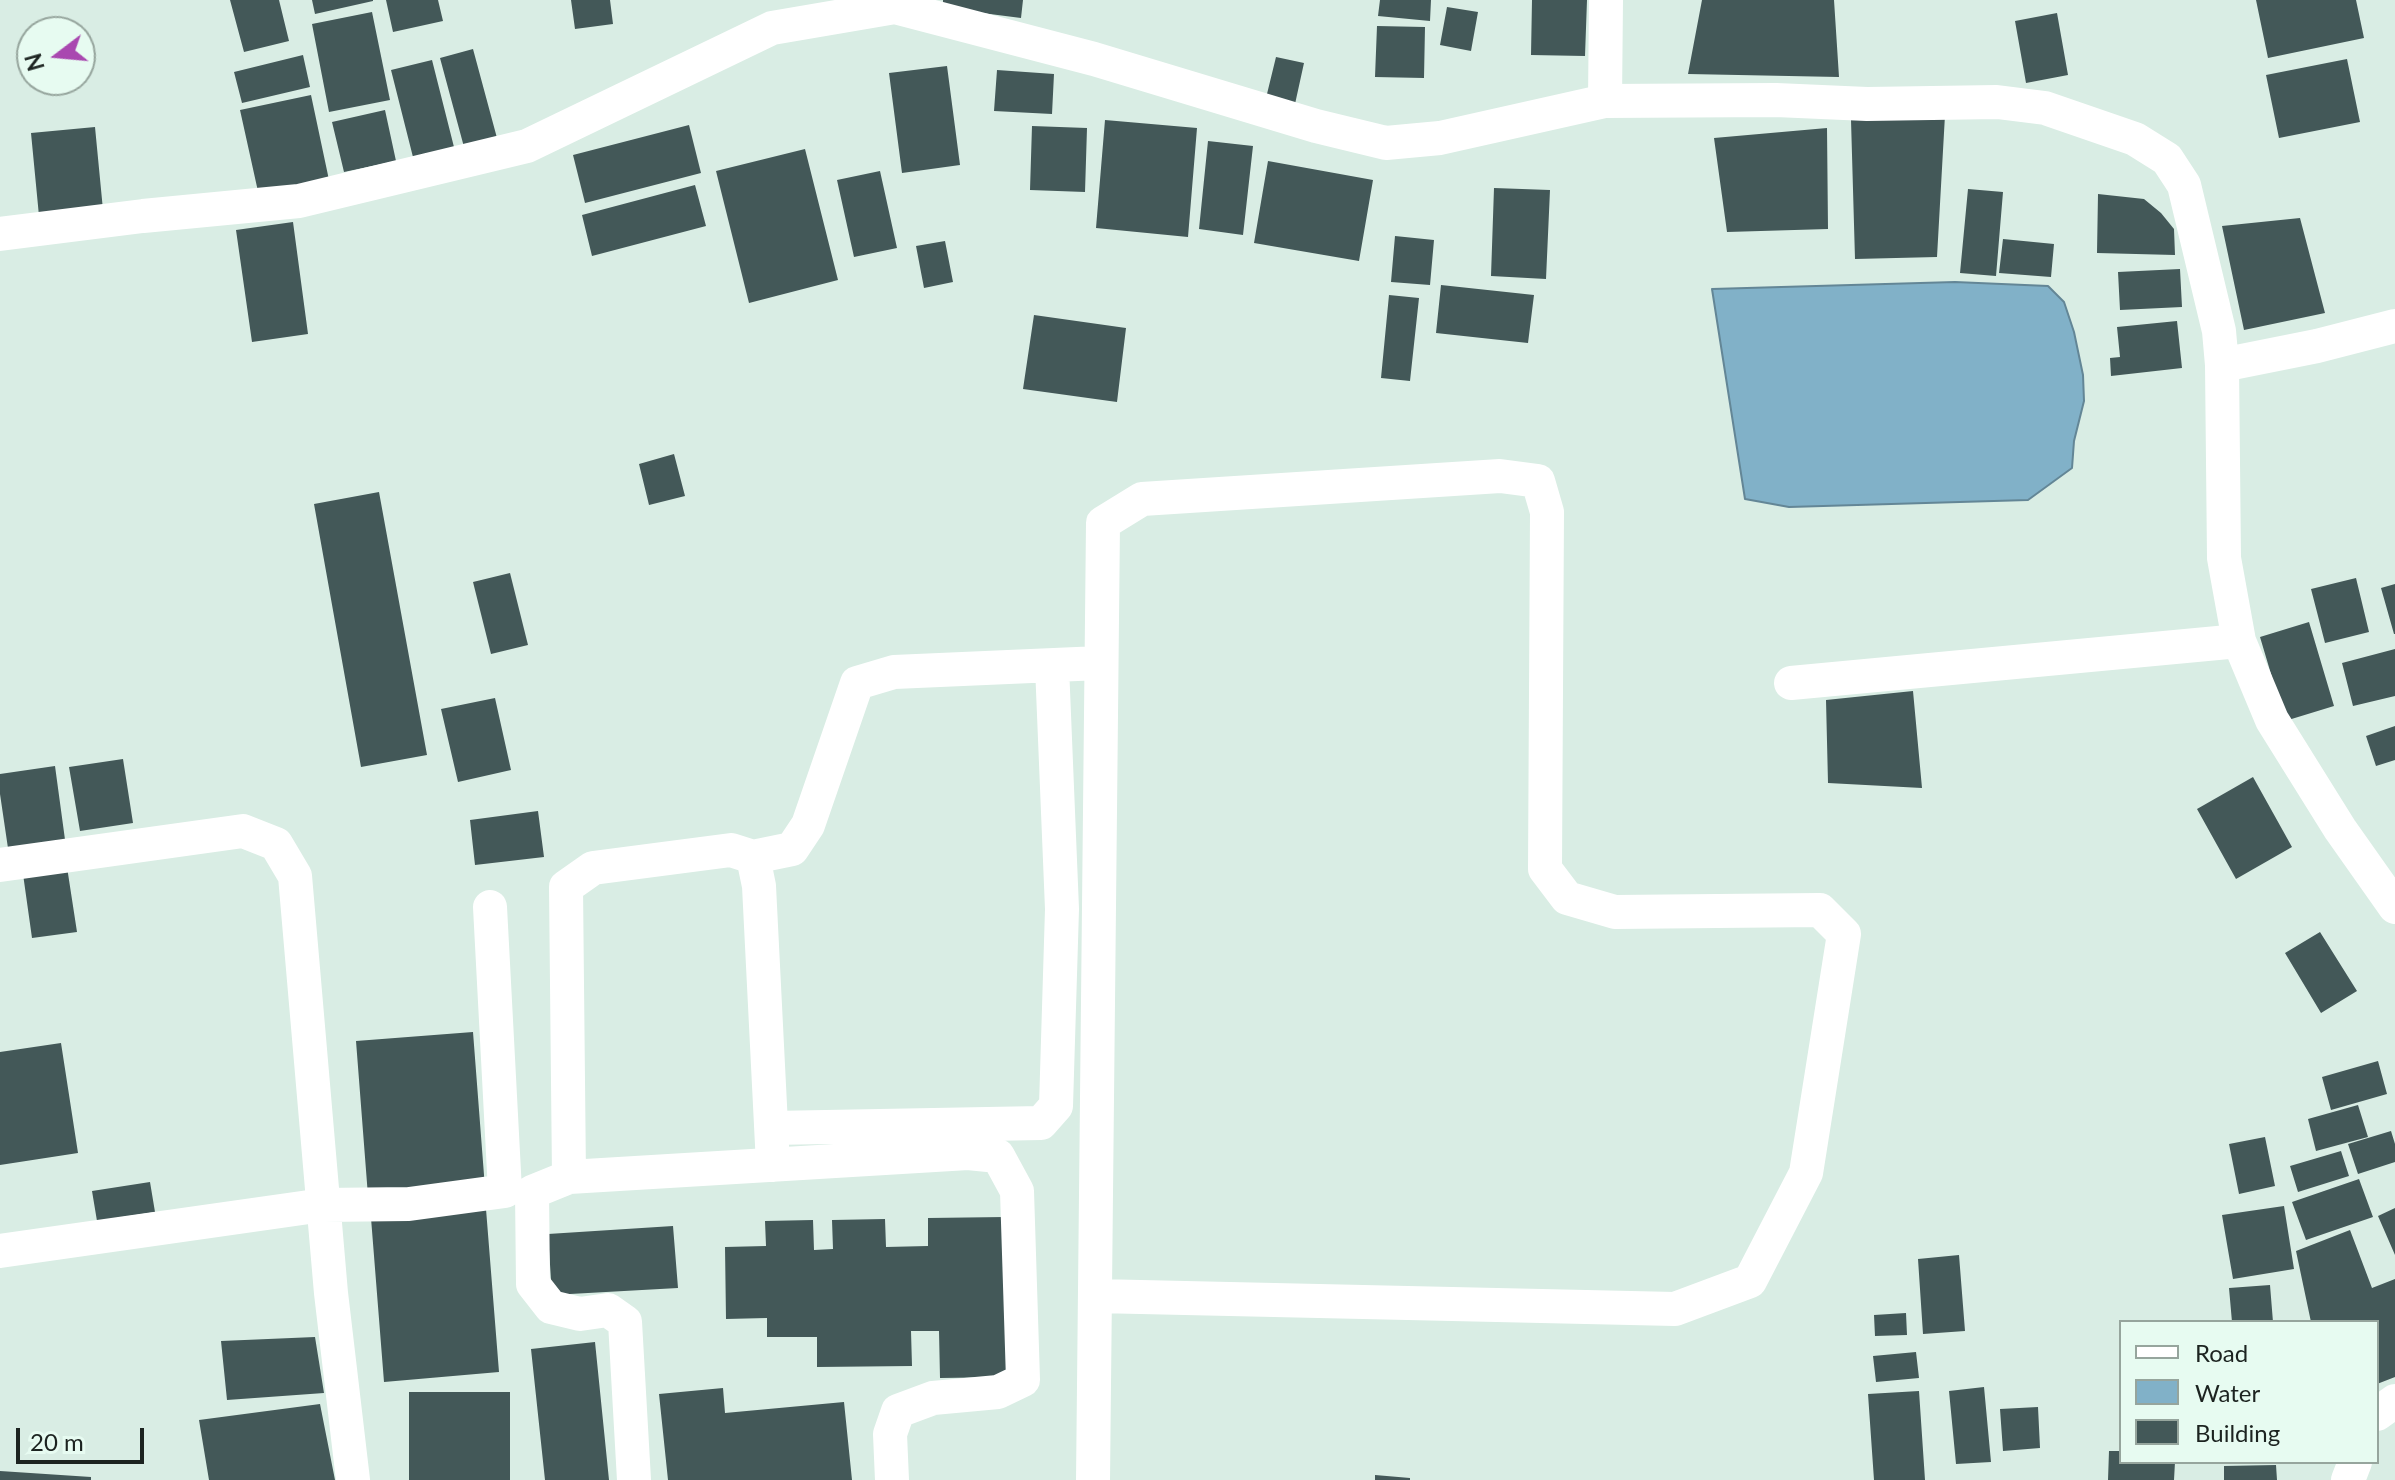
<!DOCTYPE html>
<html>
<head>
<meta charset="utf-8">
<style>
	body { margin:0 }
	#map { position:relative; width:2395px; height:1480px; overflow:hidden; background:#d9ede4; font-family:Lato,sans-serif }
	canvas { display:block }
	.legend { position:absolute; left:2119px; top:1320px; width:260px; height:144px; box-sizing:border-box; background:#e7fbf1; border:2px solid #96a59d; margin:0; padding:10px 14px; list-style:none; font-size:24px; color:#1c2320 }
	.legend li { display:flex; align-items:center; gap:16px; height:40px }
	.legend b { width:40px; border:2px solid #96a59d }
	.north { position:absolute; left:16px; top:16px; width:80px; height:80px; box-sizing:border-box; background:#e7fbf1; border:2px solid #96a59d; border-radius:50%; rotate:254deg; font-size:22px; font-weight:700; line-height:32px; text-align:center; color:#1c2320 }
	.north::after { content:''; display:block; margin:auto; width:28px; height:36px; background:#a948b0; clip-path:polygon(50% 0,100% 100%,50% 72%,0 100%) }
	.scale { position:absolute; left:16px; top:1428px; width:128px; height:36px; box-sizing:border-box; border:4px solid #1c2320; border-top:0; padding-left:10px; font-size:24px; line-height:28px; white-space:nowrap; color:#1c2320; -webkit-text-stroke:6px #e7fbf1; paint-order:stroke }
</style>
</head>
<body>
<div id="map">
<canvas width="2395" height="1480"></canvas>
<ul class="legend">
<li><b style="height:10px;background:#fff"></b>Road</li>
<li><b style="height:22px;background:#81b1c8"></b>Water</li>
<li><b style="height:22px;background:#435858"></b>Building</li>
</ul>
<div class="north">N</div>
<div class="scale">20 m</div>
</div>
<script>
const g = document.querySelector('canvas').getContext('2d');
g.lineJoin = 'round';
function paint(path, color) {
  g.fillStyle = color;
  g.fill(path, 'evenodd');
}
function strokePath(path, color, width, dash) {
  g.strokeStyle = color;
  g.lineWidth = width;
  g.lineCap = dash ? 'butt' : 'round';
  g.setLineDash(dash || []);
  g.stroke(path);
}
const water = new Path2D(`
	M1955 282 2048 286 2064 302 2074 332 2083 375 2084 401 2074 441 2072 468 2028 500 1789 507 1745 499 1712 289Z`);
paint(water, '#81b1c8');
strokePath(water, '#638696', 2);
paint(new Path2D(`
	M230 0H279L289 41 244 52Z
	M312 0H373V1L315 14Z
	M386 0H438L443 21 393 32Z
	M571 0H610L613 24 575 29Z
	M943 0H1023L1021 18 943 8Z
	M1380 0H1431L1430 21 1378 16Z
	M1532 0H1587L1585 56 1531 55Z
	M1702 0H1834L1839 77 1688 74Z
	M2256 0H2356L2364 38 2268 58Z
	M1447 7 1478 12 1471 51 1440 45Z
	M372 12 390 100 329 112 312 24Z
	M2057 13 2068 75 2026 83 2015 21Z
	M1377 26 1425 27 1424 78 1375 77Z
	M473 49 497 138 464 147 440 58Z
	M303 55 310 87 242 103 234 72Z
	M1276 57 1304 63 1295 104 1266 98Z
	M2347 59 2360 122 2279 138 2266 75Z
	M432 60 456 155 415 165 391 70Z
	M947 66 960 165 902 173 889 73Z
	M997 70 1054 74 1052 114 994 111Z
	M311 95 329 180 259 196 240 110Z
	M385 110 396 161 344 172 332 122Z
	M1945 115 1937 257 1855 259 1851 120Z
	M1105 120 1197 128 1188 237 1096 228Z
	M689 125 701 173 585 203 573 155Z
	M1032 126 1087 128 1085 192 1030 190Z
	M95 127 103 210 39 216 31 133Z
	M1827 128 1828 229 1727 232 1714 138Z
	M1208 141 1253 146 1243 235 1199 229Z
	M805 149 838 280 749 303 716 171Z
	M1268 161 1373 180 1359 261 1254 243Z
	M880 171 897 248 854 257 837 180Z
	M695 185 706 226 592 256 582 215Z
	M1494 188 1550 190 1546 279 1491 276Z
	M1968 189 2003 192 1996 276 1960 273Z
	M2098 194 2144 199 2161 213 2174 229 2175 255 2097 253Z
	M2300 218 2325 313 2244 330 2222 226Z
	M293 222 308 334 252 342 236 230Z
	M1395 236 1434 240 1430 285 1391 282Z
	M2003 239 2054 244 2051 277 1999 273Z
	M945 241 953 282 924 288 916 246Z
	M2180 269 2182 307 2120 310 2118 272Z
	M1441 285 1534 295 1528 343 1436 333Z
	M1389 295 1419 298 1410 381 1381 378Z
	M1034 315 1126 328 1117 402 1023 389Z
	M2177 321 2182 368 2111 376 2110 358 2120 357 2117 327Z
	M674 454 685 496 649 505 639 464Z
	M379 492 427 755 361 767 314 504Z
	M510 573 528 645 491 654 473 582Z
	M2356 578 2369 632 2325 643 2311 589Z
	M2395 584V634H2394L2381 588Z
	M2309 622 2334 706 2285 721 2260 637Z
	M2395 649V696L2353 706 2342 663Z
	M1913 691 1922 788 1828 783 1826 700Z
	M495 698 511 770 458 782 441 709Z
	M2395 726V760L2376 766 2366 736Z
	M123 759 133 823 80 831 69 767Z
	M55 766 66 847 9 855 0 794V774Z
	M2253 777 2292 847 2236 879 2197 809Z
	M538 811 544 857 475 865 470 820Z
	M67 867 77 932 32 938 23 874Z
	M2320 932 2357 991 2321 1013 2285 953Z
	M473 1032 485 1188 368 1196 356 1041Z
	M61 1043 78 1153 0 1165V1052Z
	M2378 1061 2387 1094 2331 1110 2322 1077Z
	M2358 1105 2368 1137 2316 1151 2308 1119Z
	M2391 1131 2395 1144V1162L2358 1174 2348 1144Z
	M2265 1137 2275 1186 2239 1194 2229 1144Z
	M2341 1151 2349 1176 2298 1192 2290 1166Z
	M2359 1179 2373 1217 2306 1240 2292 1202Z
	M150 1182 155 1212 97 1221 92 1191Z
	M2284 1206 2294 1269 2233 1279 2222 1215Z
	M2395 1208V1255L2378 1216Z
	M486 1209 499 1372 384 1382 371 1218Z
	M1005 1217 1009 1377 940 1378 939 1331H911L912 1366 817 1367V1337H767V1318L726 1319 725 1247 766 1246 765 1221 813 1220 814 1250 833 1249 832 1220 885 1219 886 1247 928 1246V1218Z
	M673 1226 678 1288 552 1295 548 1234Z
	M2350 1230 2372 1288 2395 1279V1377L2377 1384V1322H2311L2296 1251Z
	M1959 1255 1965 1331 1923 1334 1918 1259Z
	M2270 1285 2273 1322H2232L2229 1288Z
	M1906 1313 1907 1335 1875 1336 1874 1315Z
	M315 1337 324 1393 227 1400 221 1341Z
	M595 1342 609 1480H545L531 1349Z
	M1916 1352 1919 1378 1876 1382 1873 1356Z
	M1984 1387 1991 1462 1956 1464 1949 1391Z
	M723 1388 725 1413 844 1402 852 1480H668L659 1394Z
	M1919 1391 1925 1480H1874L1868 1394Z
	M409 1392H510V1480H409Z
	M320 1404 335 1480H209L199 1420Z
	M2038 1407 2040 1448 2003 1451 2000 1409Z
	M2109 1451H2121V1462H2175L2174 1480H2108Z
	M2276 1465 2277 1480H2224V1466Z
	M0 1471 91 1477V1480H0Z
	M1375 1475 1410 1478V1480H1375Z`), '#435858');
strokePath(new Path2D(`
	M1605 101 1606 0
	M0 234 143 216 299 201 527 146 772 28 895 7 1094 59 1316 126 1386 143 1440 138 1605 101 1776 100 1867 104 1997 102 2045 108 2135 139 2167 159 2184 185 2219 331 2222 365 2317 346 2395 326
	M2222 365 2224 558 2239 641 2272 720 2340 829 2395 907
	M1791 683 2239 641
	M753 857 792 849 808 825 857 683 894 672 1100 663
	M0 865 243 831 276 844 295 876 331 1293 353 1480
	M772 1128 1041 1123 1056 1106 1062 909 1052 666
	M569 1177 566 887 593 868 731 850 753 857 759 886 773 1165
	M0 1251 323 1205 409 1204 505 1191 490 907
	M2377 1414 2395 1401
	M634 1480 625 1322 608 1310 580 1314 551 1307 533 1284 532 1192 569 1177 968 1153 998 1156 1017 1191 1023 1380 998 1392 933 1398 898 1411 890 1434 892 1480
	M1093 1480 1103 523 1142 499 1500 476 1538 481 1547 512 1545 869 1567 898 1615 912 1820 910 1844 934 1806 1173 1750 1281 1675 1309 1096 1296
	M2348 1480 2355 1462`), '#fff', 34);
</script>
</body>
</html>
